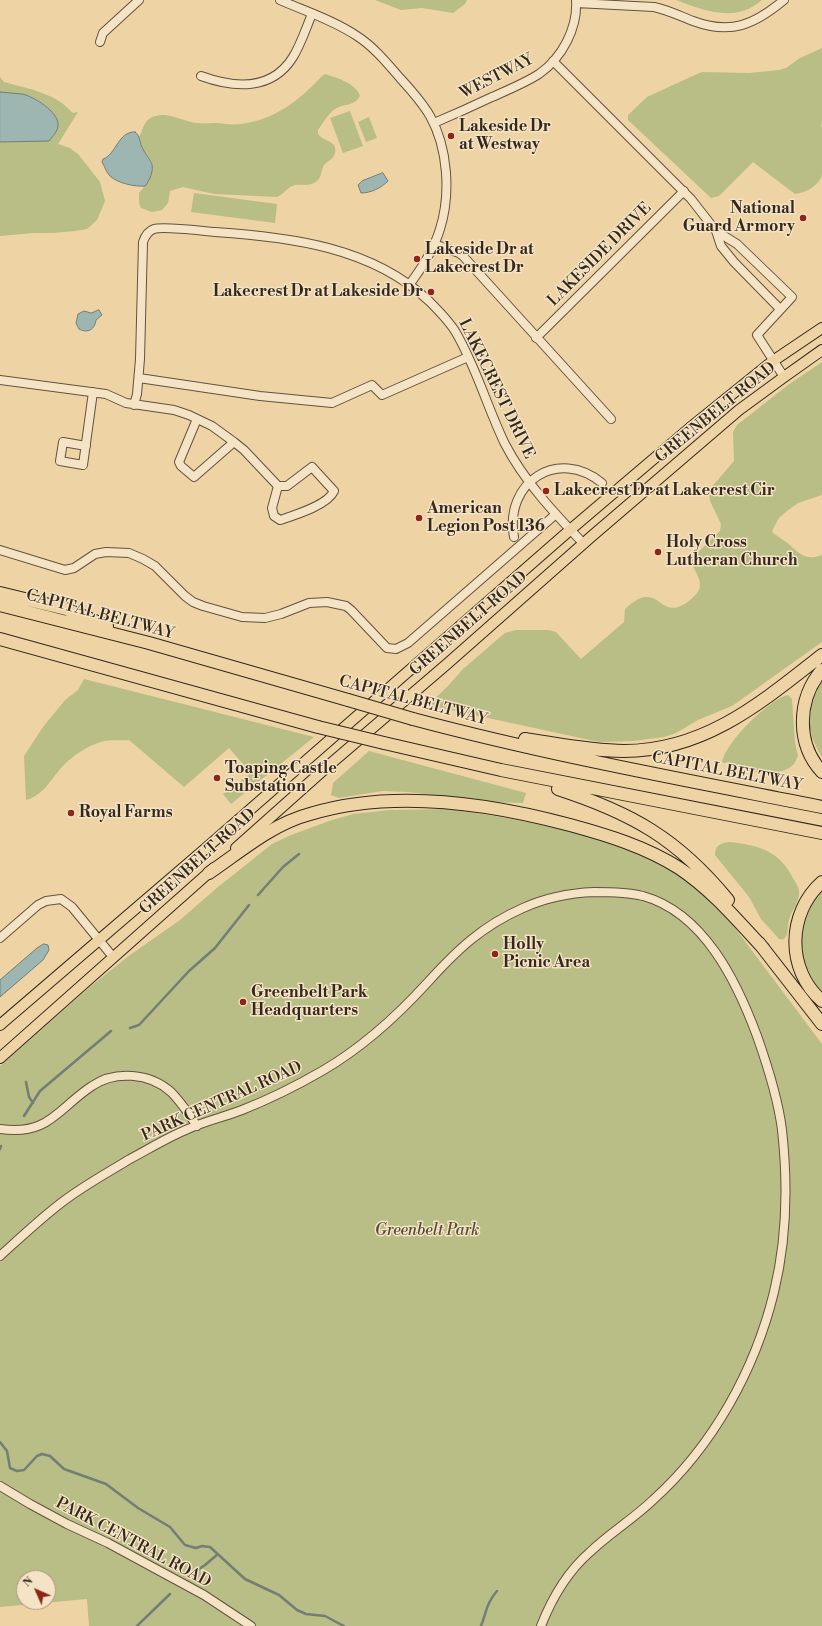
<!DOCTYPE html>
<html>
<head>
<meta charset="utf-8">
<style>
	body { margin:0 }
	#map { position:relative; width:822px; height:1626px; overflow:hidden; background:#eed4a5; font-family:"Libre Bodoni",serif }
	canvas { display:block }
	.north { position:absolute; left:16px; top:1570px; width:40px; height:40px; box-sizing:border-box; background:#f4e3c4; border:1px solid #a79881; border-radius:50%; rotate:315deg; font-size:11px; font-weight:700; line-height:16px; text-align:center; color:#34271d }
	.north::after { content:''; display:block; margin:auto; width:14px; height:18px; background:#8f2418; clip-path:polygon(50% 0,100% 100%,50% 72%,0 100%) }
</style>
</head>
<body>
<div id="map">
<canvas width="822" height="1626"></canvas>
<div class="north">N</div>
</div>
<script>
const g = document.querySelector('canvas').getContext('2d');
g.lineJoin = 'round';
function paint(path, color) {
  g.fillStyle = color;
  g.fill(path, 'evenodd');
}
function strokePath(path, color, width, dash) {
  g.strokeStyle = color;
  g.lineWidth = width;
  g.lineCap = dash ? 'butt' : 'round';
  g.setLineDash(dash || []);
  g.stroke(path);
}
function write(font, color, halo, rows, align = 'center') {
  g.font = font + ' "Libre Bodoni",serif';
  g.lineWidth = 3;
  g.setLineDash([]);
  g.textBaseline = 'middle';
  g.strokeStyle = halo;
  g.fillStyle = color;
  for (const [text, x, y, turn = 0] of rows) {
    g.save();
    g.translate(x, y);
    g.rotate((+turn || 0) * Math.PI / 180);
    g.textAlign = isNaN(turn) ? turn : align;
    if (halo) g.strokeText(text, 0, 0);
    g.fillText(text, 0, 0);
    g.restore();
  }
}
paint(new Path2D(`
	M375 0H467L465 4 453 13 422 8 401 10Z
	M676 0H762C736 23 705 11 676 0Z
	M822 48V121L821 126 822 127C822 139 822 165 822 175 819 186 805 193 795 194L753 162 719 196 711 198 628 120V115L647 97 697 74 702 72 749 73 779 70 786 68 800 58Z
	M325 74C337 78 356 83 360 96 354 107 344 103 335 109 328 114 323 123 318 130V134C323 141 332 140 335 147 336 150 335 153 334 156 331 161 325 162 323 167 321 172 321 178 317 181 310 187 302 184 295 185 287 187 284 194 277 197L214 194 183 187 170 191 168 203 162 210 152 212 141 208 139 203V193L147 183 152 162 142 148 139 137C143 131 143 123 149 119 165 109 180 121 196 123 203 124 210 123 217 123 225 124 234 125 241 124 274 120 300 100 321 77Z
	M0 77 4 82 34 90 52 97 62 103 73 113 78 112 58 144 70 148 78 154 100 182 105 201 97 220 87 229 75 231 53 233H34L0 236Z
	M350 111 363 146 343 153 330 118Z
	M369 117 377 138 366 142 358 122Z
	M194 193 277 204 275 223 191 212Z
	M822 362V495L798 503 787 511 779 518 772 531 773 533C777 536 782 539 786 542 799 552 804 562 822 555V642L732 706 698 720 676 733 664 737 634 741 599 742 428 705 447 687 463 669 499 638 505 633 516 630H548L556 632 581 659 624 622 625 609C631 604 638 597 646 597 661 595 666 620 690 600 695 596 700 591 700 585 700 574 691 568 691 559L720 531 721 524 710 501 709 490 734 461 733 432 737 425 788 385Z
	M84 679 314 737 231 804 223 794 251 773 229 748 184 787 129 740C121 741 109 739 101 742 87 746 72 756 62 767 50 780 44 795 26 800L24 756 43 727 65 700 78 690Z
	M822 681V757C806 731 803 707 822 681Z
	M788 695 792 699 795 743 798 756C797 758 795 762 794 764 778 781 739 769 722 762 726 742 768 700 788 695Z
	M369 751 526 793 523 803 487 802 408 792 382 791 339 798 331 795 333 783Z
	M446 809C503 816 558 826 612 844 635 852 658 861 679 874 695 884 709 898 723 912L822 1044V1626H89L87 1599 0 1607V1066L91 986 130 955 180 920 218 887 272 844 291 835 329 821 353 814 390 810ZM24 1578H48V1602H24Z
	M729 842C757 845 779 850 793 878 795 882 799 887 799 891 800 902 791 911 789 920 787 925 789 934 785 938 783 940 781 939 779 939L761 919 749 897 715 855C715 846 720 843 729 842Z
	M822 892V993C796 961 794 923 822 892Z`), '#b9bd86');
const water = new Path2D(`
	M0 92C7 93 15 93 22 94 33 96 59 112 58 125 58 131 53 136 49 141L0 142Z
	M135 132C141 136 139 143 143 149 149 161 156 162 150 178 148 181 148 183 145 186 135 187 117 183 110 176 106 172 105 167 102 162L103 159C116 155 118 131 135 132Z
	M383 173 388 181C381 188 371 193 361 193L358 185 362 181Z
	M99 310 102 315 96 320C95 329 88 334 79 329L76 323 78 314 84 311 91 313Z
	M44 944 48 945 49 950 43 960 0 997V980L37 948Z`);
paint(water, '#9eb6b2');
strokePath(water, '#747d76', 1);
strokePath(new Path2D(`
	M258 895 283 867 299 854
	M130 1028 139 1025 189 971 215 948 249 905
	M26 1082 29 1097 33 1103
	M24 1116 40 1091 111 1031
	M0 1149 1 1146
	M0 1442 7 1451 10 1468 17 1471 24 1470 37 1456 42 1454 50 1456 64 1469 106 1484 138 1508 170 1527 185 1545 196 1548 202 1546 210 1547 245 1579 279 1595 297 1610 306 1614 325 1616 344 1626
	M189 1576 205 1565 218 1554
	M137 1626 170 1594
	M481 1626C486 1613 487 1602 497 1591`), '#747d76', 2.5);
const minor = new Path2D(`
	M280 0C305 11 333 20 357 36 374 47 387 63 400 78 411 90 422 102 430 116 448 148 451 194 440 229 434 249 422 268 409 285
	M576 3 654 7C668 10 680 16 693 21 731 35 754 25 784 0
	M100 42 103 33 139 0
	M553 61 691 199 716 231 721 246 734 262 780 309
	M201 76C234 88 272 91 293 57 301 44 306 28 312 14
	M434 123C453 115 473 106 492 97 508 90 525 83 539 74 562 58 578 28 576 0
	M716 231 737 244 792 297 757 335 784 377
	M434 244 459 253 463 256 611 419
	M536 338 684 191
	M139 378 260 396 332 403 372 385 382 395 468 357
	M0 380 106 394 126 403 174 410 189 415 212 426 234 442 244 450 278 486 272 508 274 516 280 520C295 515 328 505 334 491L312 467 287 486H278
	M134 405 137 394 140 359 143 242C145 236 148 231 154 229 164 226 202 231 215 232 290 237 372 247 429 301 438 310 448 320 455 331 476 366 487 407 505 444 524 481 555 514 584 544
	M197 419 179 462 181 466 194 477 234 442
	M86 446 63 442 60 461 83 465 93 392
	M514 537C504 482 558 447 602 483
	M0 550 65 570 74 568 95 554 106 552 129 553 143 559 155 566 185 596 193 602 203 606 242 617 265 618 281 614 309 603 327 602 346 606 351 610 387 648 396 649 408 643 556 514
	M0 938 38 905 46 901 61 899 72 907 113 957
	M0 1129C49 1136 57 1109 92 1086 115 1070 150 1073 171 1092 181 1102 189 1114 197 1126
	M0 1256C20 1238 40 1219 61 1203 83 1186 107 1173 130 1159 149 1149 168 1137 188 1129 205 1121 224 1117 242 1110 270 1099 296 1086 322 1071 360 1049 398 1015 428 982 457 950 482 926 523 908 545 898 570 893 594 892 610 892 627 892 643 896 704 913 737 982 757 1036 768 1067 778 1098 782 1130 788 1184 787 1239 774 1292 755 1370 713 1446 653 1500 633 1519 610 1533 590 1552 567 1572 552 1598 541 1626
	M0 1486 30 1504 67 1524 108 1543 204 1595 251 1626`);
const major = new Path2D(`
	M236 848 328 766 447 664 592 536 739 410 784 377 822 350
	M0 1025 205 849 570 530 690 428 773 361 822 328
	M0 1058 214 868`);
const highway = new Path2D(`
	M0 593 66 609 107 626
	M0 605 149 643 348 700
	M0 639 318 727
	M822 670C797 699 796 744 822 772
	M413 719C548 755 685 780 822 807
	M525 739C558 744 591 751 624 751 705 751 762 702 822 655
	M384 743 501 770 822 833
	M558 789C632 813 678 839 728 900
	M209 873C240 852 272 824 310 814 392 789 488 803 570 825 607 835 646 847 679 868 712 890 737 920 764 949
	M822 882C787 913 786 970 822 1001
	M759 943 822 1024`);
strokePath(minor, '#62523f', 10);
strokePath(major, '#34271d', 12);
strokePath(highway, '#34271d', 14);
strokePath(minor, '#f4e3c4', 8);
strokePath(major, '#eed4a5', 10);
strokePath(highway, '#eed4a5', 12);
const highwayBridge = new Path2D(`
	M348 700 413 719
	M318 727 384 743`);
strokePath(highwayBridge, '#34271d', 14, []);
strokePath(highwayBridge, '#eed4a5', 12);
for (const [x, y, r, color] of [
	[451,136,4,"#8f2418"],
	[803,218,4,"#8f2418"],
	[417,259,4,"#8f2418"],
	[431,292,4,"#8f2418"],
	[546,491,4,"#8f2418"],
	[419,518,4,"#8f2418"],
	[658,552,4,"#8f2418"],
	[217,778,4,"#8f2418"],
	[71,813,4,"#8f2418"],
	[495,954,4,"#8f2418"],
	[243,1002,4,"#8f2418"]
]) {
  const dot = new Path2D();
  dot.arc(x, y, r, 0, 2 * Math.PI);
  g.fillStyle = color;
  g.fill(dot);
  strokePath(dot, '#f4e3c4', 1.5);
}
write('16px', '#34271d', '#f4e3c4', [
	["WESTWAY",497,77,-27],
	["LAKESIDE DRIVE",600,255,-45],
	["LAKECREST DRIVE",496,389,64],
	["GREENBELT ROAD",716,413,-39],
	["CAPITAL BELTWAY",100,615,15],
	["GREENBELT ROAD",469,624,-41],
	["CAPITAL BELTWAY",413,701,15],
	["CAPITAL BELTWAY",727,772,11],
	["GREENBELT ROAD",198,862,-42],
	["PARK CENTRAL ROAD",222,1102,-24],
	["PARK CENTRAL ROAD",133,1543,28]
]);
write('bold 16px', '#34271d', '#f4e3c4', [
	["Lakeside Dr",459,127],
	["at Westway",459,145],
	["National",795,209,"right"],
	["Guard Armory",795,227,"right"],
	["Lakeside Dr at",425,250],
	["Lakecrest Dr",425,268],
	["Lakecrest Dr at Lakeside Dr",423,292,"right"],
	["Lakecrest Dr at Lakecrest Cir",554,491],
	["American",427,509],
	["Legion Post 136",427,527],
	["Holy Cross",666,543],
	["Lutheran Church",666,561],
	["Toaping Castle",225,769],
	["Substation",225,787],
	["Royal Farms",79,813],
	["Holly",503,945],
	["Picnic Area",503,963],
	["Greenbelt Park",251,993],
	["Headquarters",251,1011]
], 'left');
write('italic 16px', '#554c37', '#f4e3c4', [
	["Greenbelt Park",427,1231]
]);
</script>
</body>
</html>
